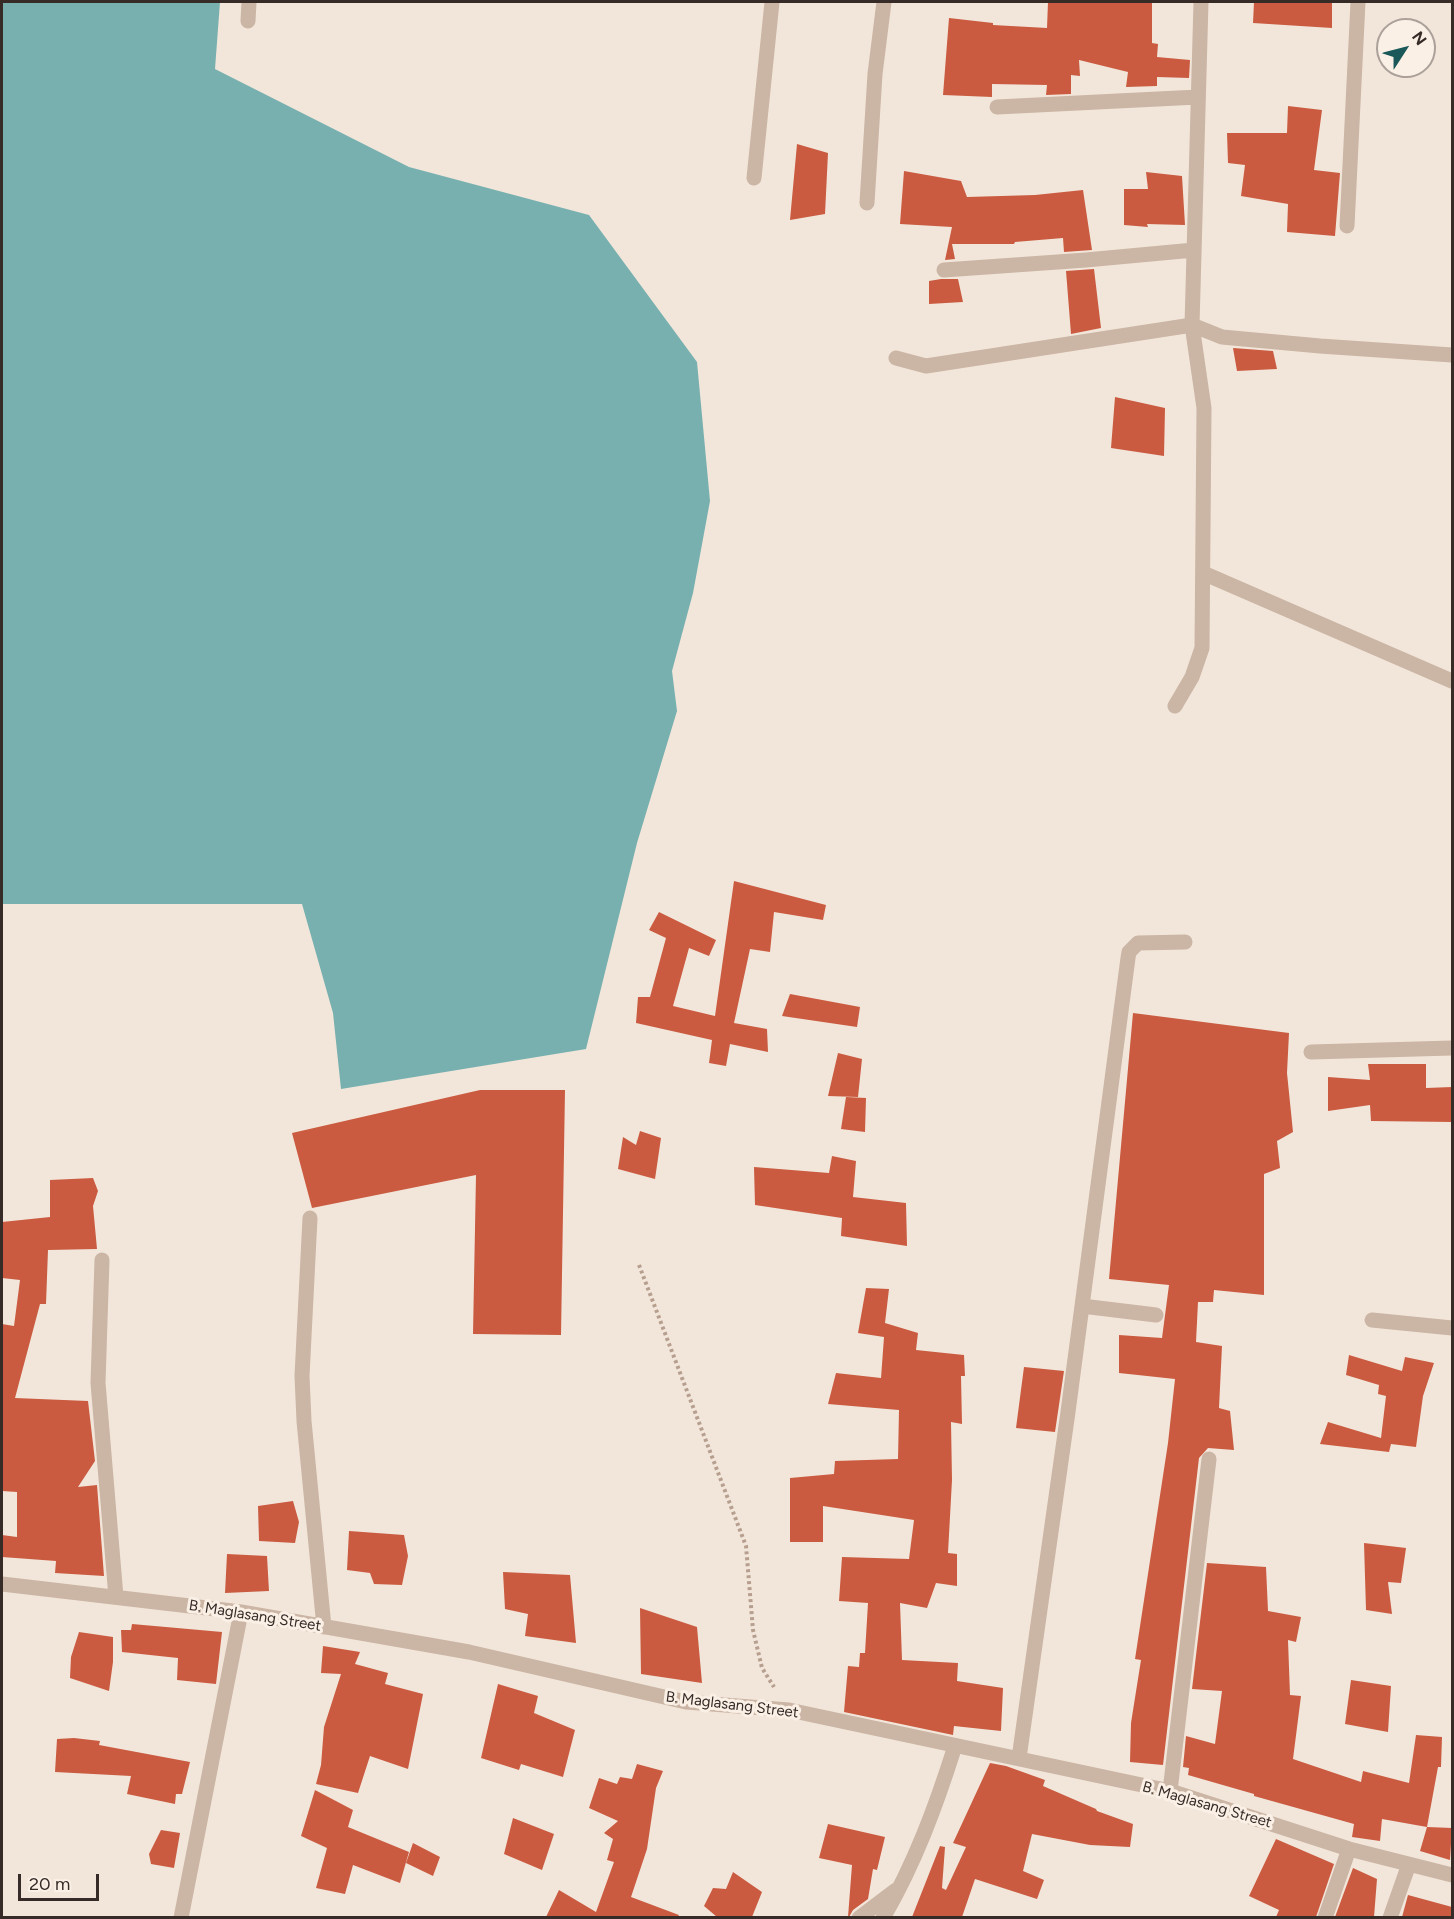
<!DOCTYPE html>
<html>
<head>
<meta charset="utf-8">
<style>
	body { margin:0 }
	#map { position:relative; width:1454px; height:1919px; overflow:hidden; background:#f2e6da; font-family:Figtree,sans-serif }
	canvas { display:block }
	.frame { position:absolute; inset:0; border:3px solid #362b27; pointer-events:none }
	.north { position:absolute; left:1376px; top:18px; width:60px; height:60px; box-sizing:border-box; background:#faf0e6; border:2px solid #aca19a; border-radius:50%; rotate:54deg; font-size:16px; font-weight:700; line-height:24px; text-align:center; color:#362b27 }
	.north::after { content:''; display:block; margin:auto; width:21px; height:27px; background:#1b5859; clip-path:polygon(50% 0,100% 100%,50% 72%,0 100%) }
	.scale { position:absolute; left:18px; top:1874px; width:81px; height:27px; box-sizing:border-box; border:3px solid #362b27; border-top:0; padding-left:8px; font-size:18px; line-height:21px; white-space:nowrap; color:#362b27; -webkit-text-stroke:4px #faf0e6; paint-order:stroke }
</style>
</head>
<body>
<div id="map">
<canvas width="1454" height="1919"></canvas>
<div class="frame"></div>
<div class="north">N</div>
<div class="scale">20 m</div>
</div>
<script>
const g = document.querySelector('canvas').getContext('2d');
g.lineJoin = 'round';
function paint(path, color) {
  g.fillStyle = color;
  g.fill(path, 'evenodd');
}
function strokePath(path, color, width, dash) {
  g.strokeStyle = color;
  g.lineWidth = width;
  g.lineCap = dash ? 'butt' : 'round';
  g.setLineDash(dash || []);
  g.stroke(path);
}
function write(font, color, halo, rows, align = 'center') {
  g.font = font + ' Figtree,sans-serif';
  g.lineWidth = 6;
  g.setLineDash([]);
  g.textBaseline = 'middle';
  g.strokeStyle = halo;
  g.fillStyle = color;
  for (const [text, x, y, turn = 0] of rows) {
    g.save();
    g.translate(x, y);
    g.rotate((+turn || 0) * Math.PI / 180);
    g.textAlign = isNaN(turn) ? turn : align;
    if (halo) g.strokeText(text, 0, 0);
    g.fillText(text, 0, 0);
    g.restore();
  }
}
paint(new Path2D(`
	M2 2H220L215 69 409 167 589 215 697 362 710 501 693 593 672 671 677 711 637 843 586 1049 341 1089 333 1013 302 904H2Z`), '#78b0b0');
paint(new Path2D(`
	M1048 2H1152V43L1158 44 1157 57 1190 60 1189 78 1157 77V86L1126 87 1128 72 1079 60 1080 76 1071 75V94L1046 95 1047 85 992 84V97L943 95 949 18 993 23V25L1047 28Z
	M1254 2H1332V28L1253 23Z
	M1288 106 1322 110 1314 170 1340 173 1335 236 1287 232 1288 204 1241 196 1245 165 1228 163 1227 133H1287Z
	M797 144 828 153 825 214 790 220Z
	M904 171 961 181 967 197 1035 195 1083 190 1092 250 1064 252 1063 238 1015 242 1014 244H952L955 259 945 260 952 227 900 224Z
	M1146 172 1182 176 1185 225 1147 224 1148 227 1124 225V189H1148Z
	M1094 269 1101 328 1071 334 1066 271Z
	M941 279H958L963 302 929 304V281Z
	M1233 348 1273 351 1277 369 1237 371Z
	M1115 397 1165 408 1164 456 1111 448Z
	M734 881 826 905 823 920 774 912 770 952 750 949 734 1023 767 1029 768 1052 730 1044 726 1066 709 1063 712 1040 636 1023 638 997H650L666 938 649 930 659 912 716 940 709 956 689 948 673 1006 715 1016Z
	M790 994 860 1007 857 1027 782 1016Z
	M1133 1013 1289 1033 1287 1073 1293 1132 1277 1141 1280 1168 1264 1174V1295L1214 1290 1213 1302H1198L1196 1342 1222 1346 1219 1408 1230 1411 1234 1450 1208 1448 1199 1458 1163 1765 1130 1762 1131 1723 1141 1660 1135 1659 1168 1443 1175 1379 1119 1373V1335L1162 1338 1169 1285 1109 1279Z
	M838 1053 862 1059 858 1097 828 1096Z
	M1368 1064H1426V1088L1452 1087V1122L1371 1121 1370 1105 1328 1111V1077L1370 1080Z
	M480 1090H565L561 1335 473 1334 476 1175 312 1208 292 1133Z
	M846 1097 866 1098 865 1132 841 1129Z
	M640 1131 661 1138 655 1179 618 1169 623 1137 636 1145Z
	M832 1156 856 1161 853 1197 906 1203 907 1246 841 1236 842 1218 755 1205 754 1167 829 1173Z
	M93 1178 98 1191 93 1206 97 1249 48 1250 46 1304H40L15 1398 88 1401 95 1461 78 1487 97 1485 104 1576 55 1573 56 1561 2 1557V1535L17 1537V1492L2 1491V1324L14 1326 20 1280 2 1278V1222L50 1217V1180Z
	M866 1288 889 1289 885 1323 918 1333 916 1350 964 1355 965 1376H961L962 1424 951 1422 952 1480 948 1553 957 1554V1586L936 1583 927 1608 900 1603 902 1660 958 1663 957 1681 1003 1688 1001 1731 954 1726 953 1735 844 1712 848 1666 859 1667 860 1653H865L868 1603 839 1601 842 1557 909 1559 914 1520 823 1506V1542H790V1478L834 1474 835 1461 898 1459 899 1410 828 1404 836 1373 881 1378 884 1337 858 1333Z
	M1349 1355 1402 1371 1405 1357 1434 1363 1423 1396 1416 1447 1391 1444 1389 1452 1320 1444 1328 1422 1381 1438 1386 1396 1378 1394 1379 1385 1346 1375Z
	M1024 1367 1064 1371 1055 1432 1016 1428Z
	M293 1501 299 1522 295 1543 259 1541 258 1506Z
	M349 1531 404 1535 408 1556 402 1585 374 1584 370 1573 347 1570Z
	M1364 1543 1406 1548 1401 1583 1388 1582 1392 1614 1366 1610Z
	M227 1554 267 1556 269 1591 225 1593Z
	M1207 1563 1266 1567 1268 1611 1301 1617 1296 1642 1288 1640 1290 1695 1301 1696 1293 1759 1361 1782 1363 1771 1409 1783 1416 1735 1442 1737 1441 1767H1438L1427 1827 1382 1819 1380 1841 1352 1837 1354 1824 1254 1796V1794L1188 1775 1189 1768 1183 1767 1186 1736 1215 1744 1222 1691 1192 1689Z
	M503 1572 570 1575 576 1643 525 1636 528 1614 505 1609Z
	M640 1608 697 1627 702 1683 641 1674Z
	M132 1624 222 1632 216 1684 177 1680 178 1658 122 1652 121 1630H131Z
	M79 1632 113 1637V1662L109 1691 70 1678 71 1657Z
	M323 1646 360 1652 355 1664 388 1673 385 1684 423 1694 408 1769 370 1756 358 1793 316 1784 321 1765 324 1727 341 1674 321 1673Z
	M1351 1680 1391 1686 1388 1732 1345 1724Z
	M498 1684 538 1696 534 1713 575 1730 563 1777 521 1764 519 1770 481 1758Z
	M74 1738 100 1741 99 1745 190 1762 182 1794H176L175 1804 127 1794 131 1776 55 1772 57 1739Z
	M990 1763 1006 1766 1045 1780 1043 1786 1096 1809 1097 1811 1133 1824 1130 1847 1090 1845 1032 1834 1023 1871 1044 1880 1037 1899 975 1879 962 1917H912L940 1846 945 1847 942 1888 946 1890 966 1847 953 1843Z
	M637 1764 663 1771 656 1788 647 1849 631 1897 679 1915 678 1917H546L559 1890 596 1912 614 1862 607 1860 613 1839 604 1833 618 1821 589 1808 599 1778 617 1784 620 1777 632 1779Z
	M315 1790 353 1810 348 1827 409 1852 400 1883 353 1865 345 1894 316 1888 327 1848 301 1836Z
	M513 1818 554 1834 542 1870 504 1854Z
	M828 1824 885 1837 877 1870 873 1869 868 1899 853 1910 849 1917H848L852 1865 819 1858Z
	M1427 1827 1452 1828 1450 1860 1420 1851Z
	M161 1830 180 1833 174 1868 151 1864 149 1854Z
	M1276 1839 1334 1864 1316 1917H1276L1279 1910 1249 1896Z
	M413 1843 440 1857 433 1876 406 1863Z
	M1353 1868 1377 1879 1374 1917H1335Z
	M733 1872 762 1892 752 1917H717L704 1906 713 1888 726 1889Z
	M1408 1895 1452 1907V1917H1402Z`), '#ca5b40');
strokePath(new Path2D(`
	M639 1265 746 1546 753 1630 762 1668 774 1687`), '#b79f8f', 4, [3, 3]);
strokePath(new Path2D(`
	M248 21 249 2
	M997 107 1198 97
	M754 178 772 2
	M867 203 875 74 884 2
	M1347 226 1358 2
	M944 270 1086 260 1194 250
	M896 358 926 366 1192 325 1222 337 1320 346 1452 355
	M1203 573 1452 681
	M1175 706 1192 677 1202 648 1204 408 1192 325 1201 2
	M1311 1052 1452 1048
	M310 1218 302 1376 304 1421 324 1627
	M102 1260 98 1383 116 1597
	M1082 1306 1156 1315
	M1372 1320 1452 1328
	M2 1584 241 1612 469 1652 686 1702 789 1710 1170 1791 1349 1849 1452 1875
	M1019 1758 1068 1412 1128 958 1129 952 1138 943 1185 942
	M1170 1791 1209 1459
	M181 1918 241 1612
	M859 1918 896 1890
	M883 1918C915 1863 936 1806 955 1746
	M1325 1918 1349 1849
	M1390 1918 1409 1864`), '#cbb5a5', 15);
write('15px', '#362b27', '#faf0e6', [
	["B. Maglasang Street",255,1616,9],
	["B. Maglasang Street",732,1705,7],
	["B. Maglasang Street",1207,1805,16]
]);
</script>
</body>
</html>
